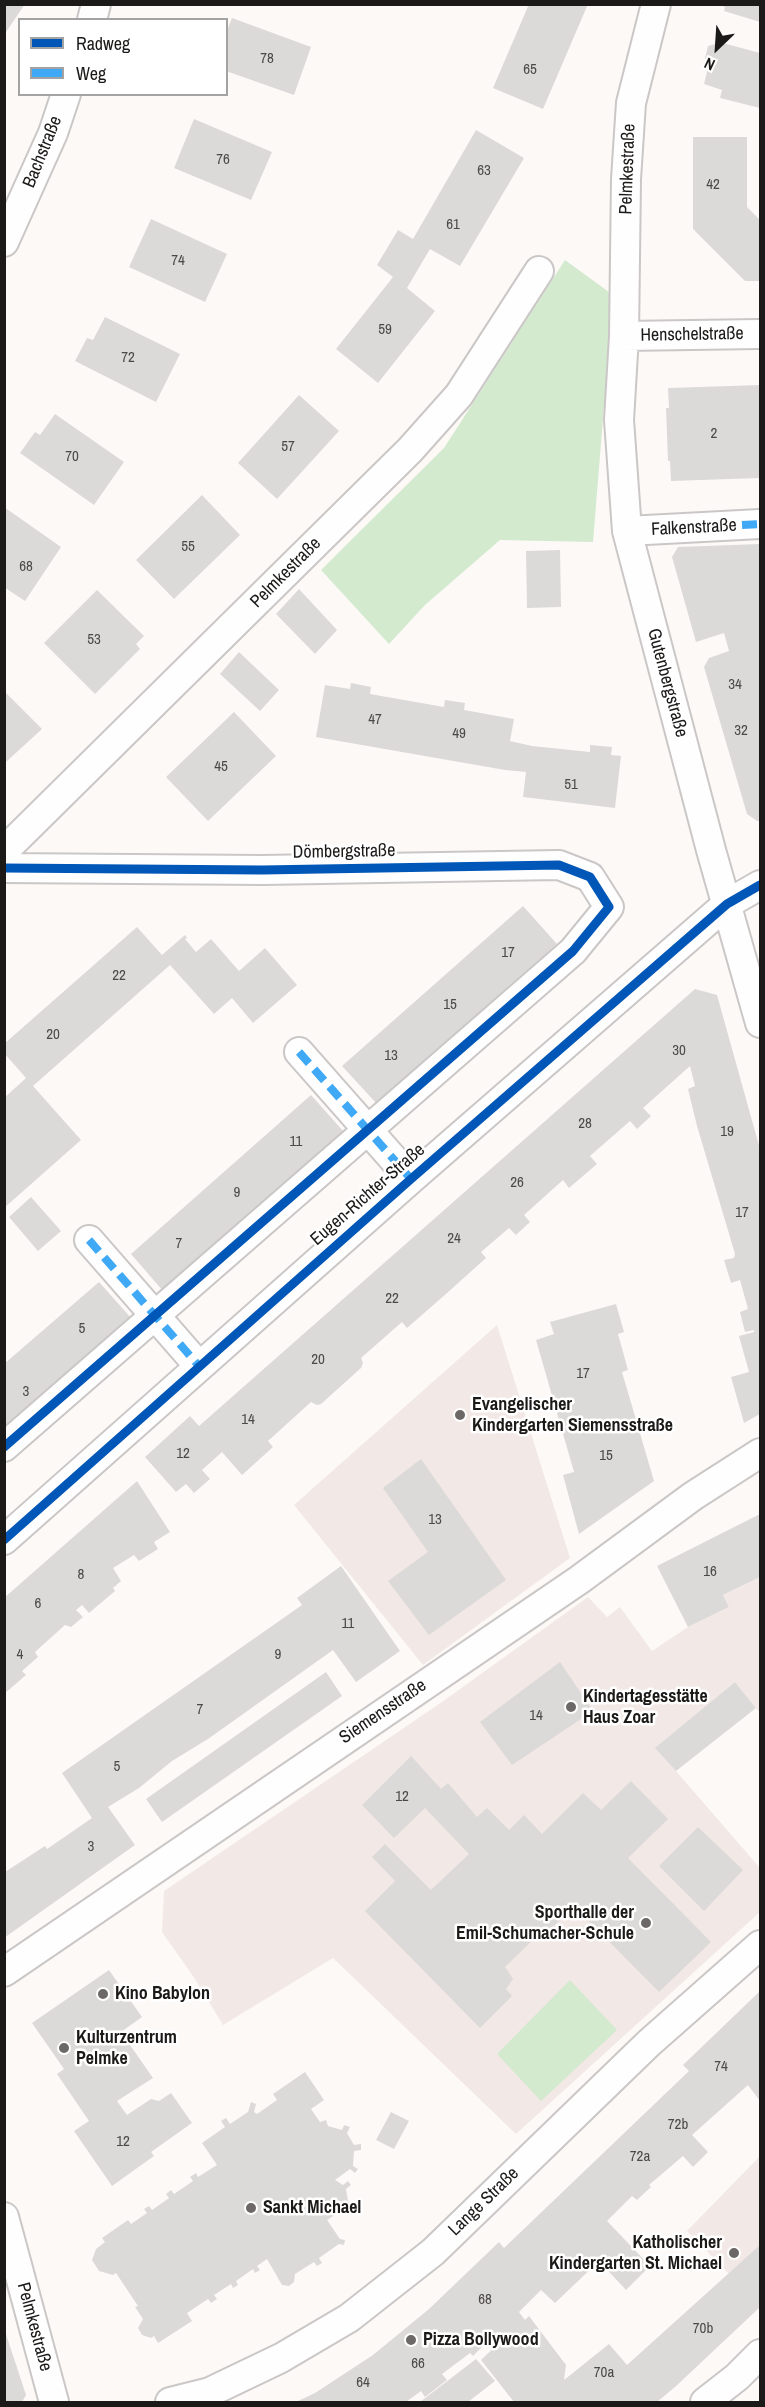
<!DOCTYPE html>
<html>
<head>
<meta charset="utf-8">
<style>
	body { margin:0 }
	#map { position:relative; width:765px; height:2407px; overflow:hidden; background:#fdf9f7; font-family:"Archivo Narrow",sans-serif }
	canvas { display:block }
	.frame { position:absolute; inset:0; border:6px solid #1c1a19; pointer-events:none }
	.legend { position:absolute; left:18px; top:18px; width:210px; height:78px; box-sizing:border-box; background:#fff; border:2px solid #a4a3a3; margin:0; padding:8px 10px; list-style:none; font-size:18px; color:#1c1a19 }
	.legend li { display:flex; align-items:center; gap:12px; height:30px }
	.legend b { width:30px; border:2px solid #a4a3a3 }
	.north { position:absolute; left:687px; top:18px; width:60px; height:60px; -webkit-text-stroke:4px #fff; paint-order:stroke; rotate:205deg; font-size:16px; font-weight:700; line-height:24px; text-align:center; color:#1c1a19 }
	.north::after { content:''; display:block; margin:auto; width:21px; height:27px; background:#1c1a19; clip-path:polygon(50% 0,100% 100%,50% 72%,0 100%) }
</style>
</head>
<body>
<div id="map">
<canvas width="765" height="2407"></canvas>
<div class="frame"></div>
<ul class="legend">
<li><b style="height:8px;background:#0057b8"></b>Radweg</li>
<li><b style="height:8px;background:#3fa9f5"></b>Weg</li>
</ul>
<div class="north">N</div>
</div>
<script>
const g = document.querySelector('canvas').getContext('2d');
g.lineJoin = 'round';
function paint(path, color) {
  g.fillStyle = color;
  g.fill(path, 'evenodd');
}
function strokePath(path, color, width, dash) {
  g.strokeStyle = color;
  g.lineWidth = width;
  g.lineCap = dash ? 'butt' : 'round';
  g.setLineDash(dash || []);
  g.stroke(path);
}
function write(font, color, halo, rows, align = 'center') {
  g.font = font + ' "Archivo Narrow",sans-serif';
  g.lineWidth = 5;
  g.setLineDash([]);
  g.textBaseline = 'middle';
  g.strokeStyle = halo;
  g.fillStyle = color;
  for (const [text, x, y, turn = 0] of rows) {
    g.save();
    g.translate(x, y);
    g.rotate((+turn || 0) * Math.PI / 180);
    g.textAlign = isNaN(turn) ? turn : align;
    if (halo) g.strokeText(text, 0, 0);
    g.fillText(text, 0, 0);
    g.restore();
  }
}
paint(new Path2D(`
	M497 1325 570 1558 423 1665 294 1505Z
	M760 1577V1713L735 1682 656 1748 760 1868V1912L516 2134 333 1958 223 2025 193 1976 162 1932 164 1891 442 1702 588 1597 607 1617 620 1607 652 1651 688 1627 729 1607 723 1595Z
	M760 2156V2307L675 2387 644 2350 729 2274 687 2231Z`), '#f2e8e5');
paint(new Path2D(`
	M565 260 613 295 593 542 500 540 425 605 389 644 321 570 444 448Z
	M570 1980 617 2030 541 2101 497 2054Z`), '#d3eacf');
paint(new Path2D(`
	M4 4H25L4 35Z
	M529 4H588L543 109 493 88Z
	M760 4V22L724 11 725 7 719 5Z
	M232 18 311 47 294 95 226 71V33Z
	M715 41 760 53V108L720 98 722 90 704 84 709 63 705 58 708 46 715 44Z
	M194 119 272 152 251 200 174 168Z
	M476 130 524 158 460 266 430 249 407 288 435 311 378 383 336 349 393 277 377 265 398 230 413 239Z
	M693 137H747V207L760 220V281H745L693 229Z
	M151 219 227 254 205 302 129 267Z
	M105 317 180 354 156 402 75 361 87 338 93 340Z
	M760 385V478L671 481 670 461H668L666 408H669L668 388Z
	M299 395 339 431 277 499 238 463Z
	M55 414 124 462 94 505 20 453 35 432 40 435Z
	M202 495 240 535 174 599 136 560Z
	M4 507 61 547 25 601 4 587Z
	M760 544V821H757L747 814 704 667 709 658 729 651 724 633 696 642 672 557 678 547Z
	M560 550 561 607 527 608 526 551Z
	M299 589 337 630 315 654 276 614Z
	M97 590 144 636 136 644 140 649 95 694 44 643Z
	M239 652 279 690 260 711 220 674Z
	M351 683 371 687 370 694 444 707 445 700 465 703 464 710 514 719 510 741 532 746 590 752V745L612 747 611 755 621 756 615 808 523 797 526 772 505 770 316 737 325 685 350 689Z
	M4 691 42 729 6 762 4 761Z
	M234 712 276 756 208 821 166 777Z
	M523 906 557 944 376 1103 342 1066Z
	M137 927 162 955 185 935 187 938 185 939 196 952 211 939 239 971 265 948 297 985 253 1023 232 998 214 1014 170 965 33 1086 81 1140 4 1208V1098L26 1078 4 1053V1044Z
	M695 989 717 995 760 1149V1414L744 1423 731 1377 749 1372 739 1336 754 1332V1330L745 1332 740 1312 748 1309 740 1280 731 1283 724 1260 734 1258 735 1254 697 1126 688 1089 695 1086 690 1066 643 1108 651 1116 637 1129 630 1121 590 1156 597 1164 569 1188 563 1180 524 1215 530 1222 516 1235 509 1228 481 1252 486 1258 447 1293 407 1328 402 1322 361 1358 363 1363 361 1368 321 1404 317 1405 311 1402 268 1441 273 1447 242 1475 222 1452 202 1470 210 1479 194 1493 186 1484 176 1492 145 1457 190 1416 199 1426Z
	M311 1095 344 1132 163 1291 131 1254Z
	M31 1197 61 1231 38 1251 9 1217Z
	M99 1282 132 1319 4 1431V1364Z
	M616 1304 624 1332 618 1334 628 1370 622 1372 654 1481 579 1534 563 1475 574 1472 536 1340 554 1334 550 1322Z
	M421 1459 506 1580 429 1635 388 1581 428 1552 383 1488Z
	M137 1481 170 1532 154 1542 158 1549 139 1561 134 1555 113 1568 121 1581 113 1588 115 1591 89 1613 82 1605 76 1610 83 1617 71 1627 65 1625 35 1652 38 1657 22 1671 26 1675 4 1694V1598Z
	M760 1514V1577L723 1595 729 1607 688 1627 657 1566Z
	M341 1566 400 1651 356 1682 333 1650 208 1739 172 1761 139 1788 108 1807 135 1845 4 1938 5 1872 45 1846 47 1849 92 1818 62 1773 302 1605 297 1598Z
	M560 1662 593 1711 512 1765 480 1722Z
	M326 1672 342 1696 162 1822 146 1799Z
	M735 1682 756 1708 676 1771 655 1748Z
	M411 1756 441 1789 448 1783 477 1817 487 1808 509 1830 524 1815 542 1834 583 1793 601 1810 631 1781 668 1819 628 1858 711 1942 659 1992 580 1912 573 1919 567 1913 545 1935 542 1931 505 1967 513 1979 506 1989 512 1996 480 2028 365 1911 395 1881 372 1857 385 1844 431 1890 469 1854 425 1808 394 1838 362 1805Z
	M698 1827 743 1870 704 1911 659 1866Z
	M109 1970 142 2017 121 2032 153 2078 117 2101 127 2115 151 2099 159 2101 171 2093 192 2123 151 2152 154 2156 112 2186 74 2131 89 2121 57 2074 64 2069 32 2023Z
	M760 1991V2101L748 2085 692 2135 708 2152 693 2167 683 2156 649 2185 651 2187 637 2200 632 2196 607 2221 650 2266 626 2290 599 2261 555 2303 541 2290 519 2312 525 2320 529 2316 566 2365 564 2380 609 2344 627 2365 760 2245V2307L675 2387 657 2402H514L481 2360 500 2342 498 2340 501 2336 497 2332 473 2356 470 2353 442 2374 447 2380 425 2397 421 2391 406 2402H296L315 2393 373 2355 429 2309 499 2242 504 2248 689 2071 683 2065Z
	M305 2072 324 2100 311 2109 320 2122 326 2120 328 2126 342 2130 344 2125 350 2127 347 2133 354 2145 361 2144V2150L354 2151 353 2166 358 2169 355 2173 350 2169 335 2180 343 2185 348 2181 351 2185 346 2189 348 2201 354 2203 351 2209 347 2207 327 2220 340 2239 345 2240 344 2245 339 2244 319 2258 322 2263 317 2266 314 2262 295 2274 294 2282 289 2286 282 2285 267 2259 257 2266 260 2270 255 2273 253 2269 236 2281 238 2285 233 2288 231 2284 214 2295 217 2299 211 2303 208 2299 187 2313 192 2321 158 2343 154 2336 151 2338 142 2335 138 2328 143 2319 135 2307 138 2306 116 2273 113 2275 99 2271 92 2260 96 2249 105 2242 102 2238 128 2220 131 2224 147 2213 144 2209 149 2206 152 2210 169 2198 166 2194 171 2190 174 2194 193 2181 190 2177 196 2173 198 2177 217 2165 202 2143 225 2127 221 2121 226 2118 230 2124 248 2112 251 2102 256 2104 254 2112 257 2114 277 2100 273 2094Z
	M391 2112 409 2121 394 2149 376 2140Z
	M4 2328 26 2395 22 2402H4Z
	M476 2359 495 2381 468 2402H420Z`), '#dcdad9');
const street = new Path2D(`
	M656 4 631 103 626 179 624 336 619 420 627 531 711 850 760 1023
	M92 20 96 4
	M4 242 53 133 66 94
	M624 336 760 334
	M627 531 760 524
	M4 851 410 450 459 395 539 271
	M4 868 262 870 559 865 590 877 609 907 573 951 4 1447
	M299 1052 411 1179
	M89 1240 199 1366
	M4 1540 411 1179 727 904 760 885
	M4 1972 579 1580 693 1496 760 1453
	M4 2217 54 2402
	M170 2402 210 2392 281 2358 349 2318 433 2252 649 2043 760 1945
	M705 2402 737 2377 760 2354`);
strokePath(street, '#cac7c6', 32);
strokePath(street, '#fffefe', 28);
strokePath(new Path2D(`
	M742 525 760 524
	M299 1052 411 1179
	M89 1240 199 1366`), '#3fa9f5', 8, [15, 8]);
strokePath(new Path2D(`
	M4 868 262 870 559 865 590 877 609 907 573 951 4 1447
	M4 1540 411 1179 727 904 760 885`), '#0057b8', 9);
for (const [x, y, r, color] of [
	[460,1415,6,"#6b6867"],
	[571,1707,6,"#6b6867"],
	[646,1923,6,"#6b6867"],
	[103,1994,6,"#6b6867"],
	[64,2048,6,"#6b6867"],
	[251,2208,6,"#6b6867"],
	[734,2253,6,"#6b6867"],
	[411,2340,6,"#6b6867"]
]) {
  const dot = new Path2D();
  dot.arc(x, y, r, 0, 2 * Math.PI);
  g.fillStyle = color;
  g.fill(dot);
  strokePath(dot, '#fff', 2);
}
write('15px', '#4c4a49', null, [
	["78",267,59],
	["65",530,70],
	["76",223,160],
	["63",484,171],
	["42",713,185],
	["61",453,225],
	["74",178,261],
	["59",385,330],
	["72",128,358],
	["2",714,434],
	["57",288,447],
	["70",72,457],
	["55",188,547],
	["68",26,567],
	["53",94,640],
	["34",735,685],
	["47",375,720],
	["32",741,731],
	["49",459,734],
	["45",221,767],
	["51",571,785],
	["17",508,953],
	["22",119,976],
	["15",450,1005],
	["20",53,1035],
	["30",679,1051],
	["13",391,1056],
	["28",585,1124],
	["19",727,1132],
	["11",296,1142],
	["26",517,1183],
	["9",237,1193],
	["17",742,1213],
	["24",454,1239],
	["7",179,1244],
	["22",392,1299],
	["5",82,1329],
	["20",318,1360],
	["17",583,1374],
	["3",26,1392],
	["14",248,1420],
	["12",183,1454],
	["15",606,1456],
	["13",435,1520],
	["16",710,1572],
	["8",81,1575],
	["6",38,1604],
	["11",348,1624],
	["4",20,1655],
	["9",278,1655],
	["7",200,1710],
	["14",536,1716],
	["5",117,1767],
	["12",402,1797],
	["3",91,1847],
	["74",721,2067],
	["72b",678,2125],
	["12",123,2142],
	["72a",640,2157],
	["68",485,2300],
	["70b",703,2329],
	["66",418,2364],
	["70a",604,2373],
	["64",363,2383]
]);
write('18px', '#1c1a19', '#fff', [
	["Bachstraße",43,152,-68],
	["Pelmkestraße",628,169,-88],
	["Henschelstraße",692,335,-1],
	["Falkenstraße",694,528,-3],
	["Pelmkestraße",286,573,-45],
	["Gutenbergstraße",667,683,75],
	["Dömbergstraße",344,852,-1],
	["Eugen-Richter-Straße",368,1195,-41],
	["Siemensstraße",383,1712,-34],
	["Lange Straße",484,2202,-44],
	["Pelmkestraße",34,2327,75]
]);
write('bold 18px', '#1c1a19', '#fff', [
	["Evangelischer",472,1405],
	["Kindergarten Siemensstraße",472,1426],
	["Kindertagesstätte",583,1697],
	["Haus Zoar",583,1718],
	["Sporthalle der",634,1913,"right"],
	["Emil-Schumacher-Schule",634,1934,"right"],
	["Kino Babylon",115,1994],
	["Kulturzentrum",76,2038],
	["Pelmke",76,2059],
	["Sankt Michael",263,2208],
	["Katholischer",722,2243,"right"],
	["Kindergarten St. Michael",722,2264,"right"],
	["Pizza Bollywood",423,2340]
], 'left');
</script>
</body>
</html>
